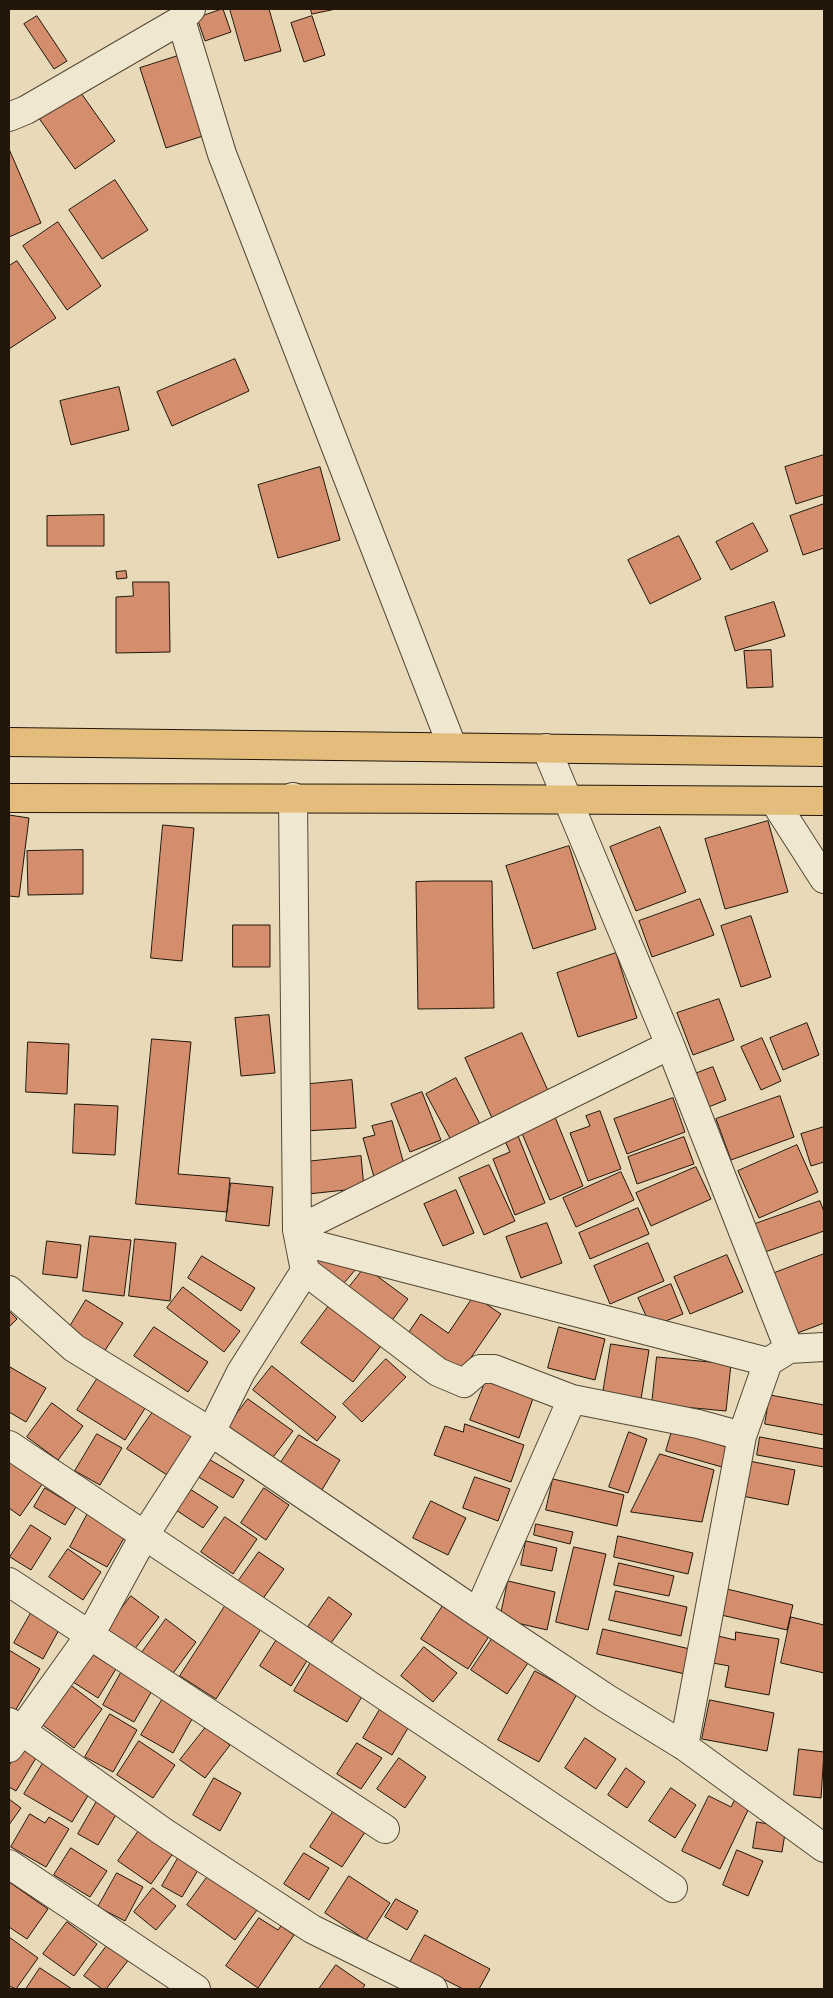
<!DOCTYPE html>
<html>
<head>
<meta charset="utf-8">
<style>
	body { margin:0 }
	#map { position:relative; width:833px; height:1998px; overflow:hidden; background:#e8dab8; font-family:"IM FELL Great Primer",serif }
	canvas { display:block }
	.frame { position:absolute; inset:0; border:10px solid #211608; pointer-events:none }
</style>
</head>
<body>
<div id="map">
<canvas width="833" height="1998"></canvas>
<div class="frame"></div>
</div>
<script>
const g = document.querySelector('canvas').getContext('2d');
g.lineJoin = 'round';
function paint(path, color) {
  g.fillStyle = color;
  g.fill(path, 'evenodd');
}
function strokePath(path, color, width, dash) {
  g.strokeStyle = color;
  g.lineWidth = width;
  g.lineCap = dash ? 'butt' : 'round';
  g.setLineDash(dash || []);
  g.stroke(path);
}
const building = new Path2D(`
	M223 9 231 32 205 41 197 18Z
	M230 9H269L281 51 245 61Z
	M311 9H336L312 14Z
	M37 16 67 61 54 69 24 24Z
	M312 16 325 55 304 62 291 23Z
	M181 55 206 135 166 148 140 68Z
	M76 86 115 141 75 169 36 114Z
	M9 149 41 223 9 237Z
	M115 180 148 230 102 259 69 210Z
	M58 222 101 286 67 310 23 246Z
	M17 261 56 318 9 349V266Z
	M235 359 249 391 172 426 157 392Z
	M119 387 129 430 71 445 60 401Z
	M824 455V495L796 504 785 467Z
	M320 467 340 540 278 558 258 485Z
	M824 504V548L803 555 790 516Z
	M104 515V546H47V516Z
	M753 523 768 551 731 570 716 542Z
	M679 536 701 579 650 604 628 560Z
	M126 571 127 578 117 579 116 572Z
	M133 582H169L170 652 116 653V597L133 596Z
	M774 602 785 636 735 651 725 617Z
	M771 650 773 687 747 688 744 651Z
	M9 815 29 818 19 897 9 896Z
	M768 821 788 892 725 909 705 839Z
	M163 825 194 828 182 961 151 958Z
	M660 827 686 892 636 911 610 847Z
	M569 846 596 929 533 949 506 866Z
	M83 850V894L28 895 27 851Z
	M434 881H492L494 1008 418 1009 416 882Z
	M700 899 714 935 652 957 639 921Z
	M751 916 771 977 741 987 721 926Z
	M233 925H270V967H233Z
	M616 953 637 1018 578 1037 557 973Z
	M719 999 734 1040 693 1055 677 1013Z
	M269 1015 275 1073 241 1076 235 1018Z
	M807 1023 819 1055 783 1070 770 1038Z
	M522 1033 550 1095 493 1120 465 1058Z
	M762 1038 781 1081 761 1090 741 1047Z
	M152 1039 191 1042 178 1174 230 1178 227 1212 136 1204Z
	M28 1042 69 1044 67 1094 26 1092Z
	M713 1067 726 1100 706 1108 692 1075Z
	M456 1078 482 1128 453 1144 426 1094Z
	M352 1080 356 1128 304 1131 300 1085Z
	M422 1092 441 1140 410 1152 391 1104Z
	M780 1096 794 1137 731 1160 716 1119Z
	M673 1098 685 1132 627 1154 614 1119Z
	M75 1104 118 1106 115 1155 73 1153Z
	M600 1111 621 1169 588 1181 570 1133 590 1126 586 1116Z
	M555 1117 583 1186 550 1200 521 1131Z
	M392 1121 405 1168 374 1177 363 1138 375 1135 372 1126Z
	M824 1127V1162L811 1166 801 1134Z
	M518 1136 545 1203 515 1215 493 1159 510 1152 505 1141Z
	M684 1137 694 1164 637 1184 628 1157Z
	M797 1145 818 1192 759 1218 738 1171Z
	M361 1156 364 1188 308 1194 305 1162Z
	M489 1165 515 1221 484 1235 459 1178Z
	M696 1167 711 1199 651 1226 636 1193Z
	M621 1172 634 1200 576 1227 563 1198Z
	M231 1183 273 1187 269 1226 226 1221Z
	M456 1190 474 1233 443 1246 424 1204Z
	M820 1201 824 1212V1231L765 1252 755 1224Z
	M638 1208 649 1234 590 1259 579 1233Z
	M547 1223 562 1263 521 1278 506 1237Z
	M90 1236 131 1240 124 1296 83 1291Z
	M135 1239 176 1243 170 1301 129 1296Z
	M47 1241 81 1245 77 1278 43 1274Z
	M648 1243 664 1281 610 1304 594 1266Z
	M324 1250 356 1269 338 1290 309 1266Z
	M824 1254V1323L795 1334 772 1274Z
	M727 1255 743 1292 690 1314 674 1277Z
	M202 1256 255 1288 241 1311 188 1278Z
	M365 1267 408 1299 390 1323 347 1290Z
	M671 1284 683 1314 651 1327 638 1298Z
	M183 1287 240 1331 224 1352 167 1308Z
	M474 1296 501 1314 461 1372 407 1335 421 1314 448 1333Z
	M86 1300 123 1323 102 1355 66 1333Z
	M331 1303 384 1342 353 1382 301 1343Z
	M9 1311 17 1319 9 1327Z
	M154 1327 208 1362 188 1392 134 1356Z
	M559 1327 605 1339 595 1380 548 1368Z
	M611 1344 649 1350 641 1399 603 1393Z
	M657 1357 731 1364 726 1411 652 1404Z
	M386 1359 406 1377 362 1422 343 1404Z
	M272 1366 336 1417 317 1441 253 1390Z
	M10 1367 46 1388 26 1422 9 1412Z
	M101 1373 149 1402 125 1440 77 1410Z
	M489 1373 536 1390 519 1438 470 1420Z
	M770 1395 824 1405V1435L765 1424Z
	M248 1399 293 1431 267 1465 223 1432Z
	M52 1403 83 1426 58 1460 27 1437Z
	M157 1406 196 1432 167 1475 127 1449Z
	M465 1424 524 1445 511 1482 434 1455 445 1426 463 1432Z
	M672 1431 727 1447 722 1467 666 1451Z
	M629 1432 647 1439 628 1493 609 1487Z
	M97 1434 122 1448 100 1485 75 1471Z
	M299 1435 340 1460 320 1493 278 1467Z
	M760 1437 824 1449V1467L757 1455Z
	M660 1454 714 1470 702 1522 631 1512Z
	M207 1458 244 1480 233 1498 197 1476Z
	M9 1459 45 1480 20 1516 9 1508Z
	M749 1461 795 1470 788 1505 742 1496Z
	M475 1477 510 1489 498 1521 463 1508Z
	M553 1479 624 1495 617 1526 546 1510Z
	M45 1488 76 1507 65 1525 34 1507Z
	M264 1488 289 1505 266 1540 241 1523Z
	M190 1489 218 1507 203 1528 176 1510Z
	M431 1501 466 1518 448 1555 413 1538Z
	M88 1513 126 1535 107 1567 70 1547Z
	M225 1517 257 1539 233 1574 201 1552Z
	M536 1524 573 1532 570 1544 534 1535Z
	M31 1525 51 1538 31 1570 10 1557Z
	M618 1536 693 1553 688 1574 614 1557Z
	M526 1541 557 1548 552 1571 521 1565Z
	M574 1547 606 1554 588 1630 556 1622Z
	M68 1549 101 1572 83 1600 49 1577Z
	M259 1552 284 1569 262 1600 237 1583Z
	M619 1563 674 1576 669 1596 614 1585Z
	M508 1581 555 1592 547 1630 500 1619Z
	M727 1589 793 1605 787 1630 721 1615Z
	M616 1591 687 1607 681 1636 609 1620Z
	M131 1596 159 1617 134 1650 106 1629Z
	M329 1597 352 1614 331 1643 308 1627Z
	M229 1600 265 1623 216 1699 180 1676Z
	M446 1601 493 1630 468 1669 421 1639Z
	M31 1613 60 1628 43 1659 14 1643Z
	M791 1617 824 1625V1673L781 1663Z
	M166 1619 196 1642 168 1680 138 1658Z
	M603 1629 690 1649 685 1674 597 1654Z
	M736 1632 779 1639 769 1695 725 1687 729 1666 713 1663 718 1636 735 1640Z
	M281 1633 312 1653 291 1686 260 1666Z
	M494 1636 530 1660 507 1694 471 1670Z
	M424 1647 457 1673 433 1702 401 1676Z
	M9 1650 40 1669 12 1716 9 1714Z
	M90 1653 116 1669 98 1698 73 1682Z
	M314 1657 367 1688 347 1722 294 1691Z
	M122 1671 153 1689 134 1722 103 1705Z
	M535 1671 577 1694 539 1762 498 1740Z
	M69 1684 102 1709 74 1748 40 1723Z
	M165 1695 196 1712 173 1753 141 1735Z
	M710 1700 774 1713 767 1751 702 1739Z
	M382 1706 411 1723 392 1755 363 1738Z
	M110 1714 137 1730 113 1772 85 1757Z
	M206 1727 230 1745 205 1778 180 1760Z
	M585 1738 616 1759 596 1789 565 1768Z
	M139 1741 175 1765 153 1798 117 1775Z
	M357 1743 382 1758 361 1789 337 1774Z
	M20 1748 36 1758 16 1791 9 1787V1766Z
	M799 1749 824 1752 821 1798 794 1795Z
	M399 1758 426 1777 405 1808 377 1789Z
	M45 1760 92 1789 72 1822 24 1794Z
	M626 1768 645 1782 627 1808 608 1795Z
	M214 1778 241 1793 220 1831 193 1815Z
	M671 1788 696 1805 675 1838 649 1821Z
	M709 1796 731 1807 735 1799 750 1806 720 1869 682 1851Z
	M9 1799 21 1808 9 1825Z
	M97 1801 117 1813 98 1845 78 1834Z
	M333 1812 351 1824 353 1821 367 1829 342 1867 310 1847Z
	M30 1814 45 1823 49 1817 69 1829 46 1867 11 1847Z
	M757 1822 786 1827 782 1852 753 1848Z
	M140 1829 174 1852 151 1884 118 1861Z
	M71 1848 107 1871 90 1897 54 1875Z
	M737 1850 763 1861 748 1896 723 1885Z
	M181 1853 201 1865 182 1897 162 1886Z
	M304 1853 329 1868 309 1900 284 1884Z
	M117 1873 143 1887 125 1921 98 1907Z
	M208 1876 257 1910 235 1940 187 1905Z
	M349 1876 390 1903 366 1940 325 1913Z
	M9 1882 48 1909 27 1939 9 1927Z
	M153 1888 176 1906 156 1930 134 1912Z
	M396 1899 418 1911 407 1930 385 1917Z
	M259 1918 278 1930 281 1926 294 1935 258 1988 226 1966Z
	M67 1922 97 1944 74 1976 43 1954Z
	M425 1935 490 1969 479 1989H463L410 1962Z
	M9 1937 38 1958 16 1989 9 1986Z
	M109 1943 130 1958 106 1989H102L84 1976Z
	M336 1965 365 1985 362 1989H319Z
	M40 1968 72 1989H26Z`);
paint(building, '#d48d6d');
strokePath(building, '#211608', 1);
const minor = new Path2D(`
	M181 20 222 154 452 746
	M9 117 26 110 181 20 191 9
	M546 748 670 1045 789 1349 824 1347
	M774 801 824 879
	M297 1230 670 1045
	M300 1241 768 1362 789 1349
	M305 1271 438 1372 464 1383 480 1369H494L572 1399 698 1424 742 1436
	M9 1290 74 1348 211 1432 478 1613 606 1698 684 1746 824 1848
	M9 1445 673 1888
	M9 1582 385 1829
	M478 1613 572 1399
	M9 1722 162 1831 312 1929 433 1989
	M684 1746 742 1436 768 1362
	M9 1748 90 1635 144 1536 211 1432 241 1372 305 1271 297 1230 293 797
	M9 1864 196 1989`);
const major = new Path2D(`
	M9 742 824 752
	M9 798C281 797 552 800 824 801`);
strokePath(minor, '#534734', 30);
strokePath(major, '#211608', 30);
strokePath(minor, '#f0e7d1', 28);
strokePath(major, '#e4bd7c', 28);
</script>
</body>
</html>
